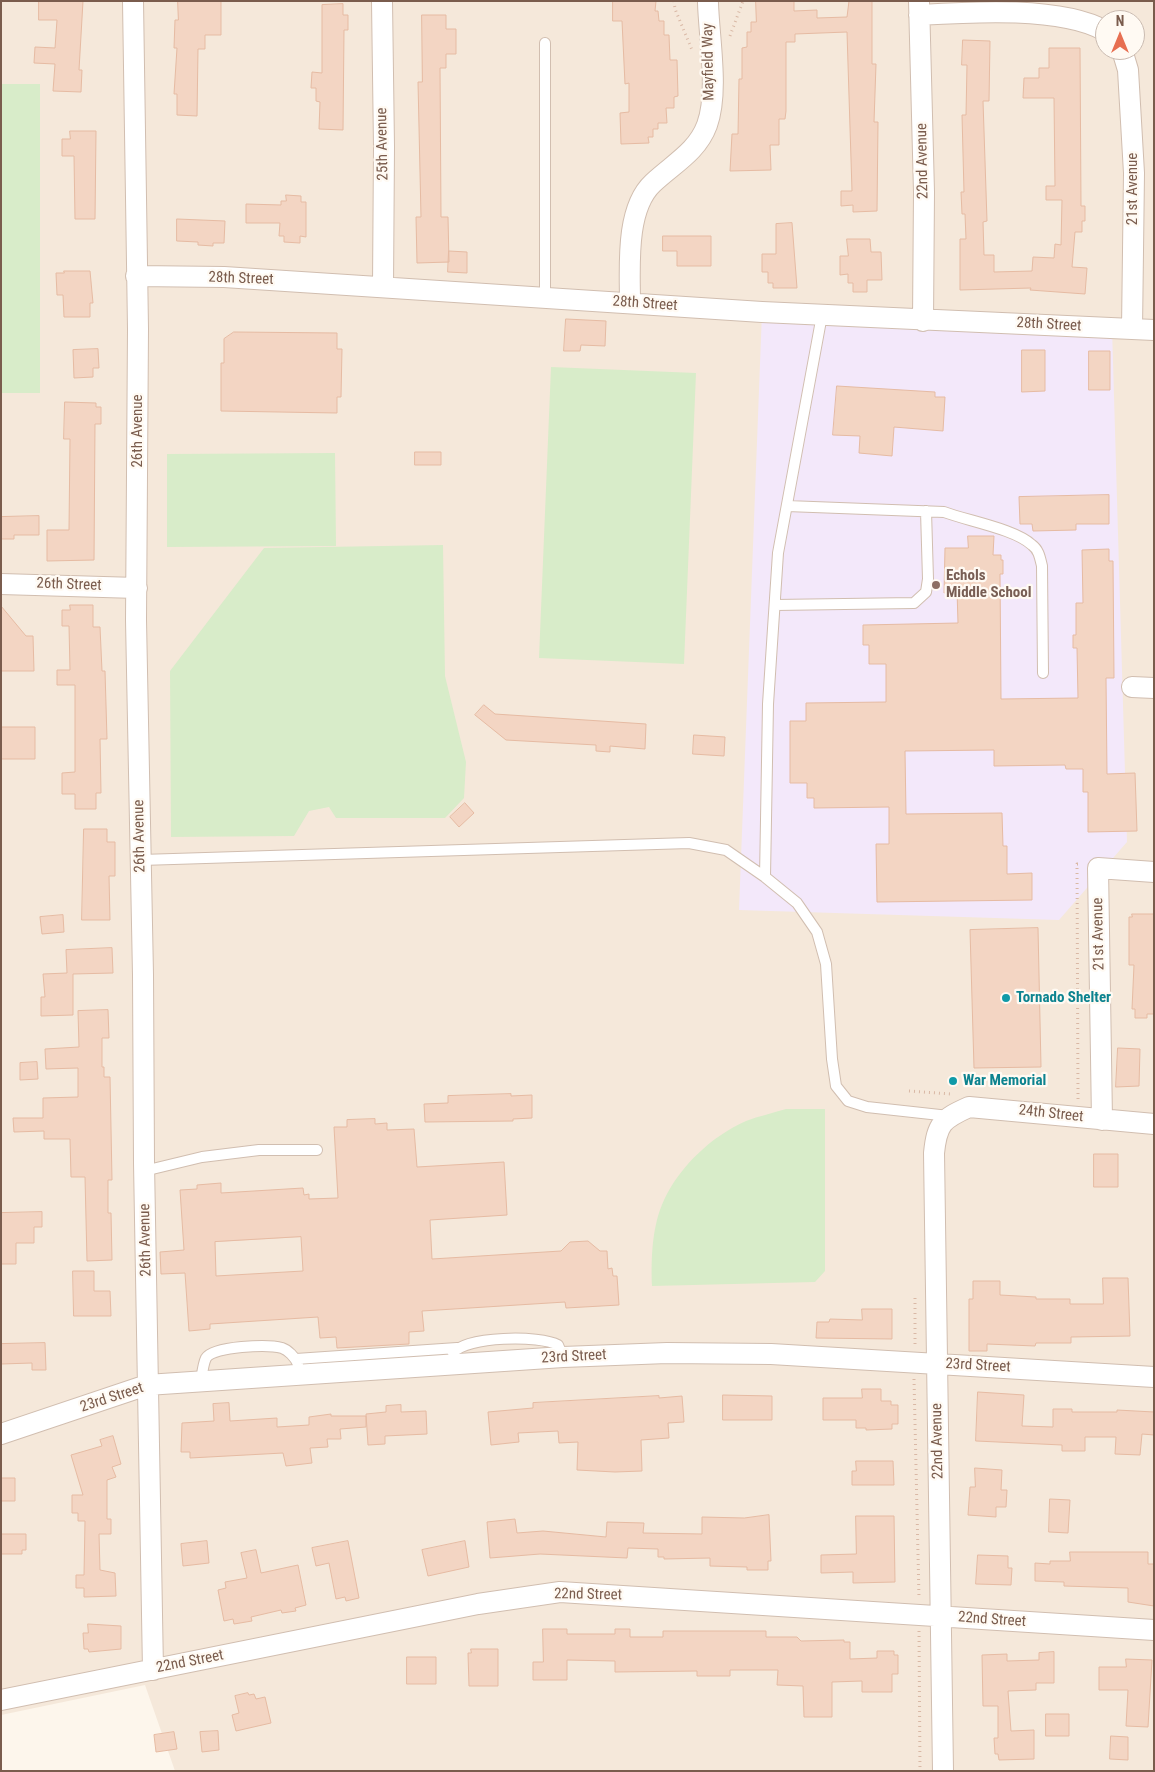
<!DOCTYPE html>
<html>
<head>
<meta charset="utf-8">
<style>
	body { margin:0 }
	#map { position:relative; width:1155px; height:1772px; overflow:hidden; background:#fdf6ec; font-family:"Roboto Condensed",sans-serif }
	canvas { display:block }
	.frame { position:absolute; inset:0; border:2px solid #7a5c4d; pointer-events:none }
	.north { position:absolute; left:1095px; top:10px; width:50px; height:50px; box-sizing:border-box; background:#fffaf3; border:1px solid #cabbb1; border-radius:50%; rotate:0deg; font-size:14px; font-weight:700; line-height:20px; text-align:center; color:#7a5c4d }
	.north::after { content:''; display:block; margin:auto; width:18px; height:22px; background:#e76f51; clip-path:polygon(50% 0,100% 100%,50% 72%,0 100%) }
</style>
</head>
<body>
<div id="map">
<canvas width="1155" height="1772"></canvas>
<div class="frame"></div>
<div class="north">N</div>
</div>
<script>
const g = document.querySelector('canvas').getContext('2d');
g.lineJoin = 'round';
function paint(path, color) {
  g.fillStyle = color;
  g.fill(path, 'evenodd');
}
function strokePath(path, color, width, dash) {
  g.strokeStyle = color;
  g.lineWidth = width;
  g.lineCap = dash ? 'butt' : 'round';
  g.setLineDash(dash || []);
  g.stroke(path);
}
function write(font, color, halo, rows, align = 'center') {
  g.font = font + ' "Roboto Condensed",sans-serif';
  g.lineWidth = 4.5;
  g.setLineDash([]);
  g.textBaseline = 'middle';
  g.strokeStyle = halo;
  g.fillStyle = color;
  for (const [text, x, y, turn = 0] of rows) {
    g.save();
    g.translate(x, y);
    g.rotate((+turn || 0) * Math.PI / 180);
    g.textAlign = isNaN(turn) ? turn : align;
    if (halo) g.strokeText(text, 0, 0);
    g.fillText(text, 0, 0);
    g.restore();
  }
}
paint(new Path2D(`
	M1 1H1154V1771H175L145 1685 1 1715V393L40 392V85L1 84ZM1105 20H1135V50H1105Z`), '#f5e8da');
paint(new Path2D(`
	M762 312 1112 328 1127 842 1059 920 739 910Z`), '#f3e8fa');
paint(new Path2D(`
	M1 84H40V393H1Z
	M551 367 696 373 684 664 539 658Z
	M335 453 336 546 167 547V454Z
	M443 545 445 676 466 762 464 798 445 818H336L329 807 309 811 294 836 171 837 170 671 264 548Z
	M786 1109H825V1271L815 1282 652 1286C651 1257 652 1226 664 1200 680 1166 712 1136 746 1121 759 1116 773 1113 786 1109Z`), '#d8ecc9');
const building = new Path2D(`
	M39 1H83L79 70H82L81 92 53 91 55 64 34 63 35 47 55 48 57 20H39Z
	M178 1H221V35H205V49H198L197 116 177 115V94H174L177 48H174L175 20H178Z
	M613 1H656L655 11H658L659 21H664V35H669L670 60H677L678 96 674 97V108H666L667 123H658V129H653V137H648L649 143 621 144 620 113 629 112V83L625 84 622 21H613Z
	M756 1H794V11L817 10V18L847 17 849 1H872V64H876L874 122H878L877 211 853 212V205L841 206V191H852L847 32 795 34V42H786V111L785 119H779V145H770L771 170 730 171 732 134H738L739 79H742V48L747 47V32H751V22H756Z
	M343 4V15H348V30H344L343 130 319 129 320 102 316 101V88H311L312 72 322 73V5Z
	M422 15H446V29H456V54H446V68H440L441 217H448L449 262 417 263 416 217H421L418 82H422Z
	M963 40 990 41 989 101H983L987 221 983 222 984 255H994V272L1032 271 1033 257 1054 258 1055 244 1061 245 1062 200H1046V186H1055L1054 98H1023L1024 78H1039V68H1049V48H1080L1081 206H1085V221H1082V232H1075L1072 267 1087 268 1085 294 1030 290 1031 288 960 290V239H966L965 214H962L961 192H964L962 115H966L967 65H962Z
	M70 131H96L95 219H75L74 156H62V139H70Z
	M286 195 301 196V202H306V237L300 236V243L284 242V236H279L280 223H246V204L281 205V201H286Z
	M177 219 225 221 224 243H213V246L198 245V242L177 241Z
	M792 223 797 288H773V283H768V272H762V254H776V224Z
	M663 236H711V266H677V251H663Z
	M847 239H870L871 252H881L882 280H867V292H853V283H848V274L840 275V256H848Z
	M449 251 467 252V273L448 272Z
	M64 271H90L93 303H90V317H64L63 295H57L56 273H64Z
	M566 319 606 321 605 346 581 345 580 351H564Z
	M234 332 337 333V349H342L341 397H337V413L221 411V363H224V339Z
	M98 349 99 368H93V377L74 378 73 350Z
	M1022 350H1045V391L1022 392Z
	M1089 351H1110V390H1089Z
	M837 386 935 392V397H945L943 431 894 427 892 456 859 453 860 436 833 435Z
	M65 402 96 403V407H101V424H95L94 560 47 561V530H69L70 439H64Z
	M415 452H441V465H415Z
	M1109 495V524H1076V530L1033 531 1032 524H1020L1019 497Z
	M39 516V535H14V539H1V517Z
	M968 536H994L993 555H1001V560H1003V574H1000L1001 699 1078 698 1077 648H1073V635H1076V603H1083L1082 550 1109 549V561H1113L1114 678H1106L1107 774 1135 773 1137 831 1088 832V792H1083V769H1066L1065 765 994 766V750L905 751 906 814 1002 813 1003 846H1007V874L1032 873V900L877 902 876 844H889V807L814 808V798H807V783H790V721H806V703L886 702V664H869V645H863V625L958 623 957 590 944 593 945 548H968Z
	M70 605H93V627H100L102 671H105L107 739H100L101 793H96V809H75V794H62V773L75 772V685H57V670H70L69 626H62V610H70Z
	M1 606 26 636H33L34 671H1Z
	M484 705 495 714 646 724 645 749 610 746V752L596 751V745L506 740 475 715Z
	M1 727H35V759H1Z
	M694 735 725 737 724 756 693 754Z
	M465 803 474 813 459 827 450 817Z
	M84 829H107V842H115V876H109L110 920H82Z
	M1132 914H1154V1014H1147V1018H1135V1009H1132L1134 965H1129V917H1132Z
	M63 915 64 932 42 934 40 917Z
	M1038 928 1041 1067 974 1068 970 930Z
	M112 948 113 973 73 974V1015L41 1016V997H45L43 974 67 973 66 950Z
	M108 1010 109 1038H102V1067H104V1077H110L112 1180H108V1213H111L112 1260 87 1261 85 1177H71L70 1139H44V1131L14 1132 13 1118H43V1098L78 1097V1068L46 1069 45 1049 79 1047 78 1011Z
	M1118 1048 1140 1049 1139 1086 1116 1087Z
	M37 1062 38 1079 20 1080V1063Z
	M511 1094V1096L532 1095V1118L513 1119V1121L425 1122 424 1104 448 1103V1096Z
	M375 1119V1124L387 1123V1130L414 1129 417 1167 504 1162 507 1215 430 1220 432 1259 561 1251 570 1242 588 1241 600 1251H607L608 1269 612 1268 613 1276H617L619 1305 566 1308 565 1302 422 1311 424 1331 409 1332V1344L337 1348 336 1337 320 1338 318 1317 210 1324V1329L189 1331 185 1273 161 1274 160 1252 184 1250 180 1190 197 1189V1185L221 1183V1193L303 1188 304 1195 309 1194V1199L338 1198 334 1127H347V1120ZM301 1237 303 1271 216 1276 215 1242Z
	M1094 1154H1118V1187H1094Z
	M42 1212V1227H34V1243H16V1264H1V1213Z
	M73 1271H94V1291H110L111 1316H74Z
	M1103 1278H1128L1130 1336 1071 1337V1343H1036L1035 1346 987 1344V1351H969V1299H973V1281H1000V1295L1036 1297V1299H1070V1304H1103Z
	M862 1309H892V1339L816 1338 817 1322H829L830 1319 862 1320Z
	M45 1343 46 1370H32V1363L1 1364V1344Z
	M862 1389H881V1401H891V1405H898V1424H892V1429L866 1430V1428H856V1420H823V1398H862Z
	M978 1392 1024 1395 1022 1426 1053 1427V1409H1072V1412H1117V1410L1154 1412V1435L1142 1434 1140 1455 1115 1454 1116 1437H1085V1451H1062V1445L976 1441Z
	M723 1395 772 1396V1420H723Z
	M659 1396V1398L682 1396 684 1422 668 1423 669 1438 641 1440 642 1471 615 1472 577 1470 578 1442 559 1443 558 1431 518 1433 519 1442 491 1445 488 1412 533 1408V1403Z
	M229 1403 230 1421 277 1418V1427L309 1425V1417L331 1414V1416H366V1427L340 1429 341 1439H327L328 1447 310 1448 312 1463 286 1466 283 1453 190 1458V1452H181L182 1423 214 1421 213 1404Z
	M401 1405V1412L426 1411 427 1434 385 1436V1444L368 1445 366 1414 386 1412V1406Z
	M113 1436 121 1464 112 1467 116 1477 107 1480V1519H111V1534H99L100 1570 115 1573 116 1596 84 1597V1588H76V1575H84L85 1521H78V1513H72V1495H83L71 1455 102 1446 100 1440Z
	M856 1461H893L894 1485H852V1471H856Z
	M975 1468 1002 1470 1001 1490H1007L1006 1507H996V1517L968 1515 970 1487H975Z
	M1 1478H15V1501H1Z
	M1050 1499 1070 1500 1068 1533 1049 1532Z
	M769 1515 771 1561H768V1570H747V1567L710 1566V1558L664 1559V1557H658V1549L628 1548 627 1558 540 1554 490 1558 487 1522 515 1519 517 1533 543 1531 606 1537 607 1522 644 1523 643 1533 702 1534V1517L744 1518Z
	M856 1516H894L895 1582 853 1583V1572L821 1573V1555L856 1554Z
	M1 1534H26V1550H22V1554H1Z
	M207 1541 209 1563 183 1566 181 1544Z
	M348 1541 359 1598 346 1601 345 1597 336 1599 329 1563 316 1566 312 1548Z
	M465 1541 469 1567 428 1576 422 1550Z
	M256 1550 261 1573 298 1565 306 1605 295 1608 296 1611 282 1613 281 1610 251 1617 252 1621 234 1624 233 1619 224 1621 218 1590 226 1588 225 1582 247 1578 241 1553Z
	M1070 1552H1148V1564H1154V1606L1128 1602V1588L1064 1586V1582L1035 1581V1563L1050 1564V1561H1070Z
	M978 1555 1008 1556V1568H1012L1011 1585 976 1584Z
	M88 1624 121 1626V1649L89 1652 88 1649H84L83 1633H88Z
	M543 1629H567V1634H615V1629H630V1637H663V1631H766V1637H797L801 1641 844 1640V1642H850V1659L877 1658V1651H894V1655H898V1674H892V1692H862V1681L832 1682V1717H804L803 1686 777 1685 778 1670H730V1676H697V1671L615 1672V1661L567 1660V1680H533V1662H543Z
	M471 1649H498V1686H469L468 1653H471Z
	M1054 1652V1683H1036V1690L1008 1691 1011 1731 1034 1730V1759L999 1760 998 1754H995L994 1738H998V1706H983L982 1655 1007 1654V1661L1039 1660V1653Z
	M407 1657H436V1684H407Z
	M1126 1659 1152 1660 1148 1727 1126 1726 1128 1690H1099V1667H1126Z
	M248 1693 249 1695 254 1694 256 1699 265 1697 271 1723 236 1731 232 1715 239 1713 235 1696Z
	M1046 1714H1069V1736H1046Z
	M218 1731 219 1750 202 1752 200 1732Z
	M174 1732 177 1749 156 1752 154 1735Z
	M1111 1736 1128 1737V1760L1110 1759Z`);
paint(building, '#f3d5c3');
strokePath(building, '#e6bba3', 1);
const service = new Path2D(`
	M545 43V297
	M787 506 944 512C968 521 1015 529 1032 545 1039 550 1040 558 1042 566L1043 673
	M775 605 914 603 926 592 928 579 926 511
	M141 860 689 843 726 850 765 877 797 903 817 932 826 964 832 1059 836 1086 848 1101 867 1107 949 1116
	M765 877 768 704 778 553 822 315
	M144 1171 202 1157 259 1150H317
	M453 1353C466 1336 540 1335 558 1345L563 1357
	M296 1359 457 1348
	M201 1381C202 1375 203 1364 206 1358 214 1346 268 1344 282 1348 288 1350 295 1357 298 1364`);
const minor = new Path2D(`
	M133 1 138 329 136 620 143 975 144 1163 153 1670
	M382 1 384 147 383 286
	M919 1 924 192 923 321
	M919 15C969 12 1062 6 1105 31
	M1122 50 1128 70 1134 173 1132 329
	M136 276 224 277 762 312 1154 330
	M630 303C630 268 625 209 653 183 673 164 697 152 707 125 719 92 709 38 708 3
	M1 584 137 588
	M1132 687 1154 688
	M1102 1120 1098 868 1154 872
	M1 1434 147 1385 563 1357 667 1353 771 1354 1154 1377
	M1 1700 478 1604 560 1592 1154 1630
	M943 1771 934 1153C937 1124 942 1119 969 1107L1154 1124`);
strokePath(service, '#d1beb0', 12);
strokePath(minor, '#d1beb0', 22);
strokePath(new Path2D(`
	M674 1 675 9 692 50
	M730 36 743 1
	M909 1091 951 1094
	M1078 1099 1077 864H1081
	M915 1298V1345
	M914 1379 919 1598
	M919 1631 920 1771`), '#d9b8a5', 3, [1, 4]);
strokePath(service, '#fff', 10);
strokePath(minor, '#fff', 20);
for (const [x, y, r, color] of [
	[936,585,5,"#8d6e63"],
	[1006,998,5,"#0f9aa8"],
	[953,1081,5,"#0f9aa8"]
]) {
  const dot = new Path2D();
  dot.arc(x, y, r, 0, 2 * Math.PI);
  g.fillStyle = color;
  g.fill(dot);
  strokePath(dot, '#fffaf3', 2);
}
write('15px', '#7a5c4d', '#fffaf3', [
	["Mayfield Way",709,62,-91],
	["25th Avenue",383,144,-91],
	["22nd Avenue",923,161,-91],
	["21st Avenue",1133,189,-90],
	["28th Street",241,279,2],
	["28th Street",645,304,4],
	["28th Street",1049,325,3],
	["26th Avenue",138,431,-90],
	["26th Street",69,585,2],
	["26th Avenue",140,836,-91],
	["21st Avenue",1099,934,-91],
	["24th Street",1051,1114,6],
	["26th Avenue",146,1240,-91],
	["23rd Street",574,1357,-3],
	["23rd Street",978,1366,3],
	["23rd Street",112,1398,-18],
	["22nd Avenue",938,1441,-91],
	["22nd Street",588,1595,1],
	["22nd Street",992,1620,4],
	["22nd Street",190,1662,-11]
]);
write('bold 15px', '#785e54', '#fffaf3', [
	["Echols",946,576],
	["Middle School",946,593]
], 'left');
write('bold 15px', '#0d838f', '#fffaf3', [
	["Tornado Shelter",1016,998],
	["War Memorial",963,1081]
], 'left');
</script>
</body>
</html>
